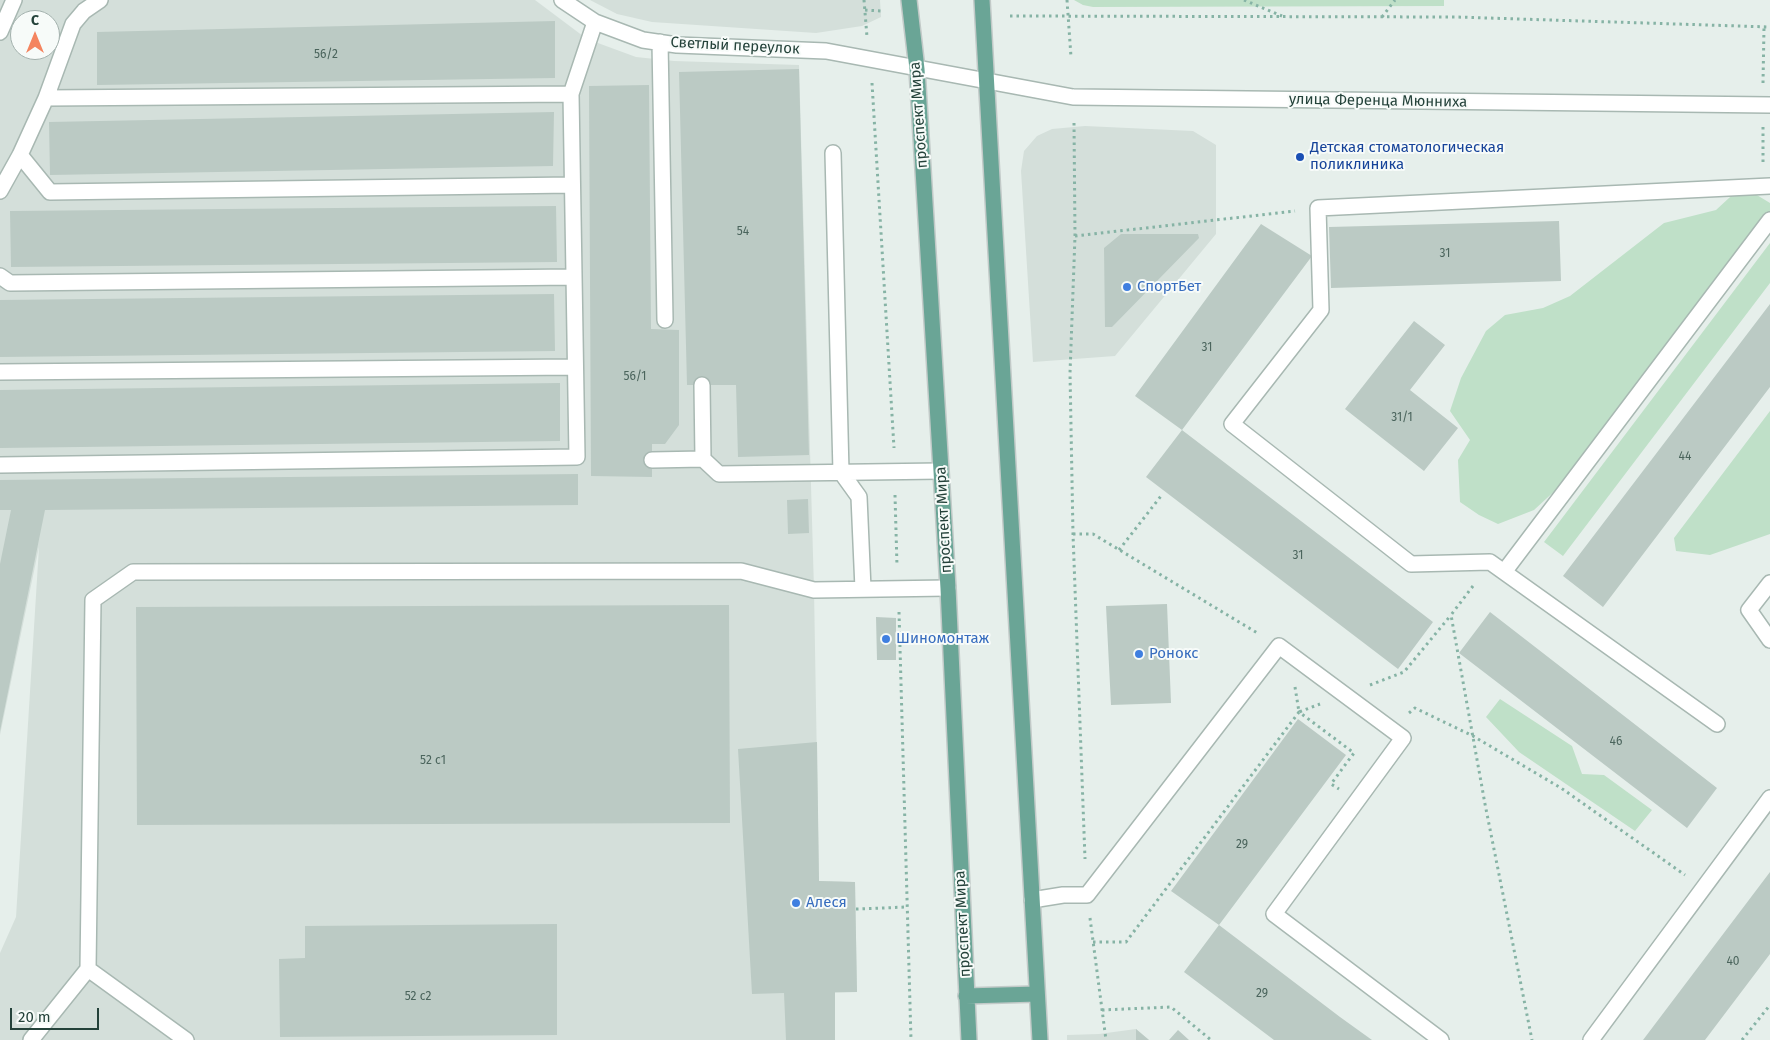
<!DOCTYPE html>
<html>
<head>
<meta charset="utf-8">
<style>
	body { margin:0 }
	#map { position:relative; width:1770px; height:1040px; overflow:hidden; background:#e6efeb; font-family:"Fira Sans",sans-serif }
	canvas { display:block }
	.north { position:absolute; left:10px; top:10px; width:50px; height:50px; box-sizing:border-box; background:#f7fbf9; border:1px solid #a3b1ad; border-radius:50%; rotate:0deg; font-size:14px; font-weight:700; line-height:20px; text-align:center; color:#24423a }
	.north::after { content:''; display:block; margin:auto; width:18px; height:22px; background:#f4845f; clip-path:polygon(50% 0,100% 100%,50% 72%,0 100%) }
	.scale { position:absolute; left:10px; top:1008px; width:89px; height:22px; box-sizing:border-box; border:2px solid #24423a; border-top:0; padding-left:6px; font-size:15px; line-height:18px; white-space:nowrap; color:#24423a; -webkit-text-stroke:4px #f7fbf9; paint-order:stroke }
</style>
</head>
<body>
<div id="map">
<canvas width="1770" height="1040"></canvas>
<div class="north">С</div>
<div class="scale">20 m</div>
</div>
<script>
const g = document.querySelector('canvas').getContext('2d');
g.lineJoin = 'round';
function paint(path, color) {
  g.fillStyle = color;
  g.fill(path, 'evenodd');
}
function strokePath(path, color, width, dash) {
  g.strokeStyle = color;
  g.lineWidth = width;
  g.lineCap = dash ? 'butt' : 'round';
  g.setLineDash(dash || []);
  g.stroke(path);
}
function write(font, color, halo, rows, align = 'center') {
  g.font = font + ' "Fira Sans",sans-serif';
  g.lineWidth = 4;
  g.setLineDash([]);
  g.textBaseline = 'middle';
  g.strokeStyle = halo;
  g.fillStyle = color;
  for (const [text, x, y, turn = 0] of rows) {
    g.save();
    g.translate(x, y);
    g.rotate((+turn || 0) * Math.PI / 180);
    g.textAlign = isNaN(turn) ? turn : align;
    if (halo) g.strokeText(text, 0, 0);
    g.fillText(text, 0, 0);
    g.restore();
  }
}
paint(new Path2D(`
	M0 0H535L587 39 636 57 674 61 799 65 814 590 819 881 855 882 857 992 835 993V1040H0V953L16 917 39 547 0 735ZM20 20H50V50H20Z
	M590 0H880L881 17 862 26 816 33 652 22 617 14Z
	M1085 126 1193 131 1216 145V234L1115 356 1033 362 1021 171 1024 151 1037 136 1052 129Z
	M1136 1029 1149 1040H1067V1035L1099 1034Z`), '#d4dfda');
paint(new Path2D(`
	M1074 0H1444V6L1093 7 1083 5Z
	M1742 186 1770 203V217L1572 475 1534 510 1498 524 1479 515 1460 502 1458 460 1470 440 1450 411 1461 378 1486 331 1505 315 1543 308 1570 296 1664 223 1716 210Z
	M1770 243V283L1563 556 1544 542Z
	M1770 411V534L1710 555 1676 551 1674 538Z
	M1500 699 1572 746 1582 774 1604 775 1652 810 1635 831 1519 752 1486 717Z`), '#bfe0c8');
paint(new Path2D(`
	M555 21V78L97 85V32Z
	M799 69 809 455 738 457 736 385H687L679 72Z
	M649 85 651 329 679 330V425L665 444H652V477L591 476 589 86Z
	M554 112 553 166 50 175 49 122Z
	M556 206 557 262 11 267 10 211Z
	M1559 221 1561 281 1331 288 1329 227Z
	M1261 224 1312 256 1182 430 1135 396Z
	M1121 234H1198L1199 238 1112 327H1105L1104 248Z
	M554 294 555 351 0 357V300Z
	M1770 304V387L1603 607 1563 576Z
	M1414 321 1445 345 1410 390 1458 428 1424 471 1345 409Z
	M560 383V441L0 448V390Z
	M1182 430 1433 622 1398 669 1146 477Z
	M578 474V505L45 510 0 731V564L11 510H0V480Z
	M808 499 809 533 788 534 787 500Z
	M1167 604 1171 703 1111 705 1106 606Z
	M729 605 730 823 137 825 136 607Z
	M1490 612 1717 788 1687 828 1459 653Z
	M876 617 896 618V660H877Z
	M1298 719 1346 755 1219 925 1171 891Z
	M817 742 819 881 855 882 857 992H835V1040H786L784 993 752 994 738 749Z
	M1770 872V954L1705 1040H1643Z
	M557 924V1035L280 1037 279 959 305 958V926Z
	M1219 925 1340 1017 1372 1040H1274L1184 972Z
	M1136 1029 1149 1040H1136Z
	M1178 1030 1189 1040H1169Z`), '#bbcac4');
const minor = new Path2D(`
	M562 0 595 22 643 40 677 45 826 51 1073 97 1770 105
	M0 32 14 0
	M660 42 665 320
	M46 98 571 94
	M833 153 841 472 859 497 863 589
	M20 155 50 192 572 185
	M0 191 20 155 46 98 73 24 84 11 100 0
	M0 276 10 283 574 277
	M0 372 575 367
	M702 385 703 459
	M652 460 703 459 719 474 941 471
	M0 465 577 457 571 94 595 22
	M1504 572 1490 562 1411 564 1232 424 1321 310 1318 208 1770 186
	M1770 583 1749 610 1770 640
	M1717 724 1504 572 1770 220
	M1032 900 1063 895H1087L1279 646 1403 738 1274 914 1441 1040
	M88 969 186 1040
	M31 1040 88 969 93 600 133 572 741 571 814 590 948 588
	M1591 1040 1770 798`);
const major = new Path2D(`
	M909 0 917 69 948 588 969 1040
	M982 0 1040 1040
	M966 996 1037 994`);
strokePath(minor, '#a8b8b2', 18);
strokePath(major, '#c2cac8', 18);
strokePath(new Path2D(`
	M864 0 867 37
	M1067 0 1071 57
	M1244 0 1282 16
	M865 10 881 11
	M1010 16 1456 17 1770 27
	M1382 17 1395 0
	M872 83 894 448
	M1763 83 1764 27
	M1074 123 1075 236 1070 373 1073 534 1085 859
	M1763 127V163
	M1075 236 1295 211
	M895 495 897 566
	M1073 534H1093L1259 634
	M1119 550 1161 496
	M1473 586 1451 615 1485 804 1532 1040
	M899 612 911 1040
	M1370 685 1404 672 1451 615
	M1295 687 1299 712 1320 704
	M1409 713 1415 708 1473 736 1561 788 1685 875
	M856 909 907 907
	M1090 918 1106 1040
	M1093 942H1126L1299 712 1354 753 1331 784 1339 789
	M1102 1010 1171 1007 1211 1040
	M1742 1040 1770 1005`), '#86b3a5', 3, [2.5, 4]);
strokePath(minor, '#fff', 15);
strokePath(major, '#6aa596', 15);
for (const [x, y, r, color] of [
	[1300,157,5,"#1a4fb4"],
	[1127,287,5,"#3f7fe0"],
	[886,639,5,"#3f7fe0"],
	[1139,654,5,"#3f7fe0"],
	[796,903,5,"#3f7fe0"]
]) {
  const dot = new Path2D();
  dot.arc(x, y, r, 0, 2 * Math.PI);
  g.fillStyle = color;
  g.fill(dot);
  strokePath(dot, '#f7fbf9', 2);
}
write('12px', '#4a645c', null, [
	["56/2",326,55],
	["54",743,232],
	["31",1445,254],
	["31",1207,348],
	["56/1",635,377],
	["31/1",1402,418],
	["44",1685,457],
	["31",1298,556],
	["46",1616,742],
	["52 с1",433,761],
	["29",1242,845],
	["40",1733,962],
	["29",1262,994],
	["52 с2",418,997]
]);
write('15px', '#24423a', '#f7fbf9', [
	["Светлый переулок",735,46,3],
	["улица Ференца Мюнниха",1378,101,1],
	["проспект Мира",919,115,-94],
	["проспект Мира",944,520,-93],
	["проспект Мира",963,924,-93]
]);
write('15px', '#164399', '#f7fbf9', [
	["Детская стоматологическая",1310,148],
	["поликлиника",1310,165]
], 'left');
write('15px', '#366cbe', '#f7fbf9', [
	["СпортБет",1137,287],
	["Шиномонтаж",896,639],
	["Ронокс",1149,654],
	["Алеся",806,903]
], 'left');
</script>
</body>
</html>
